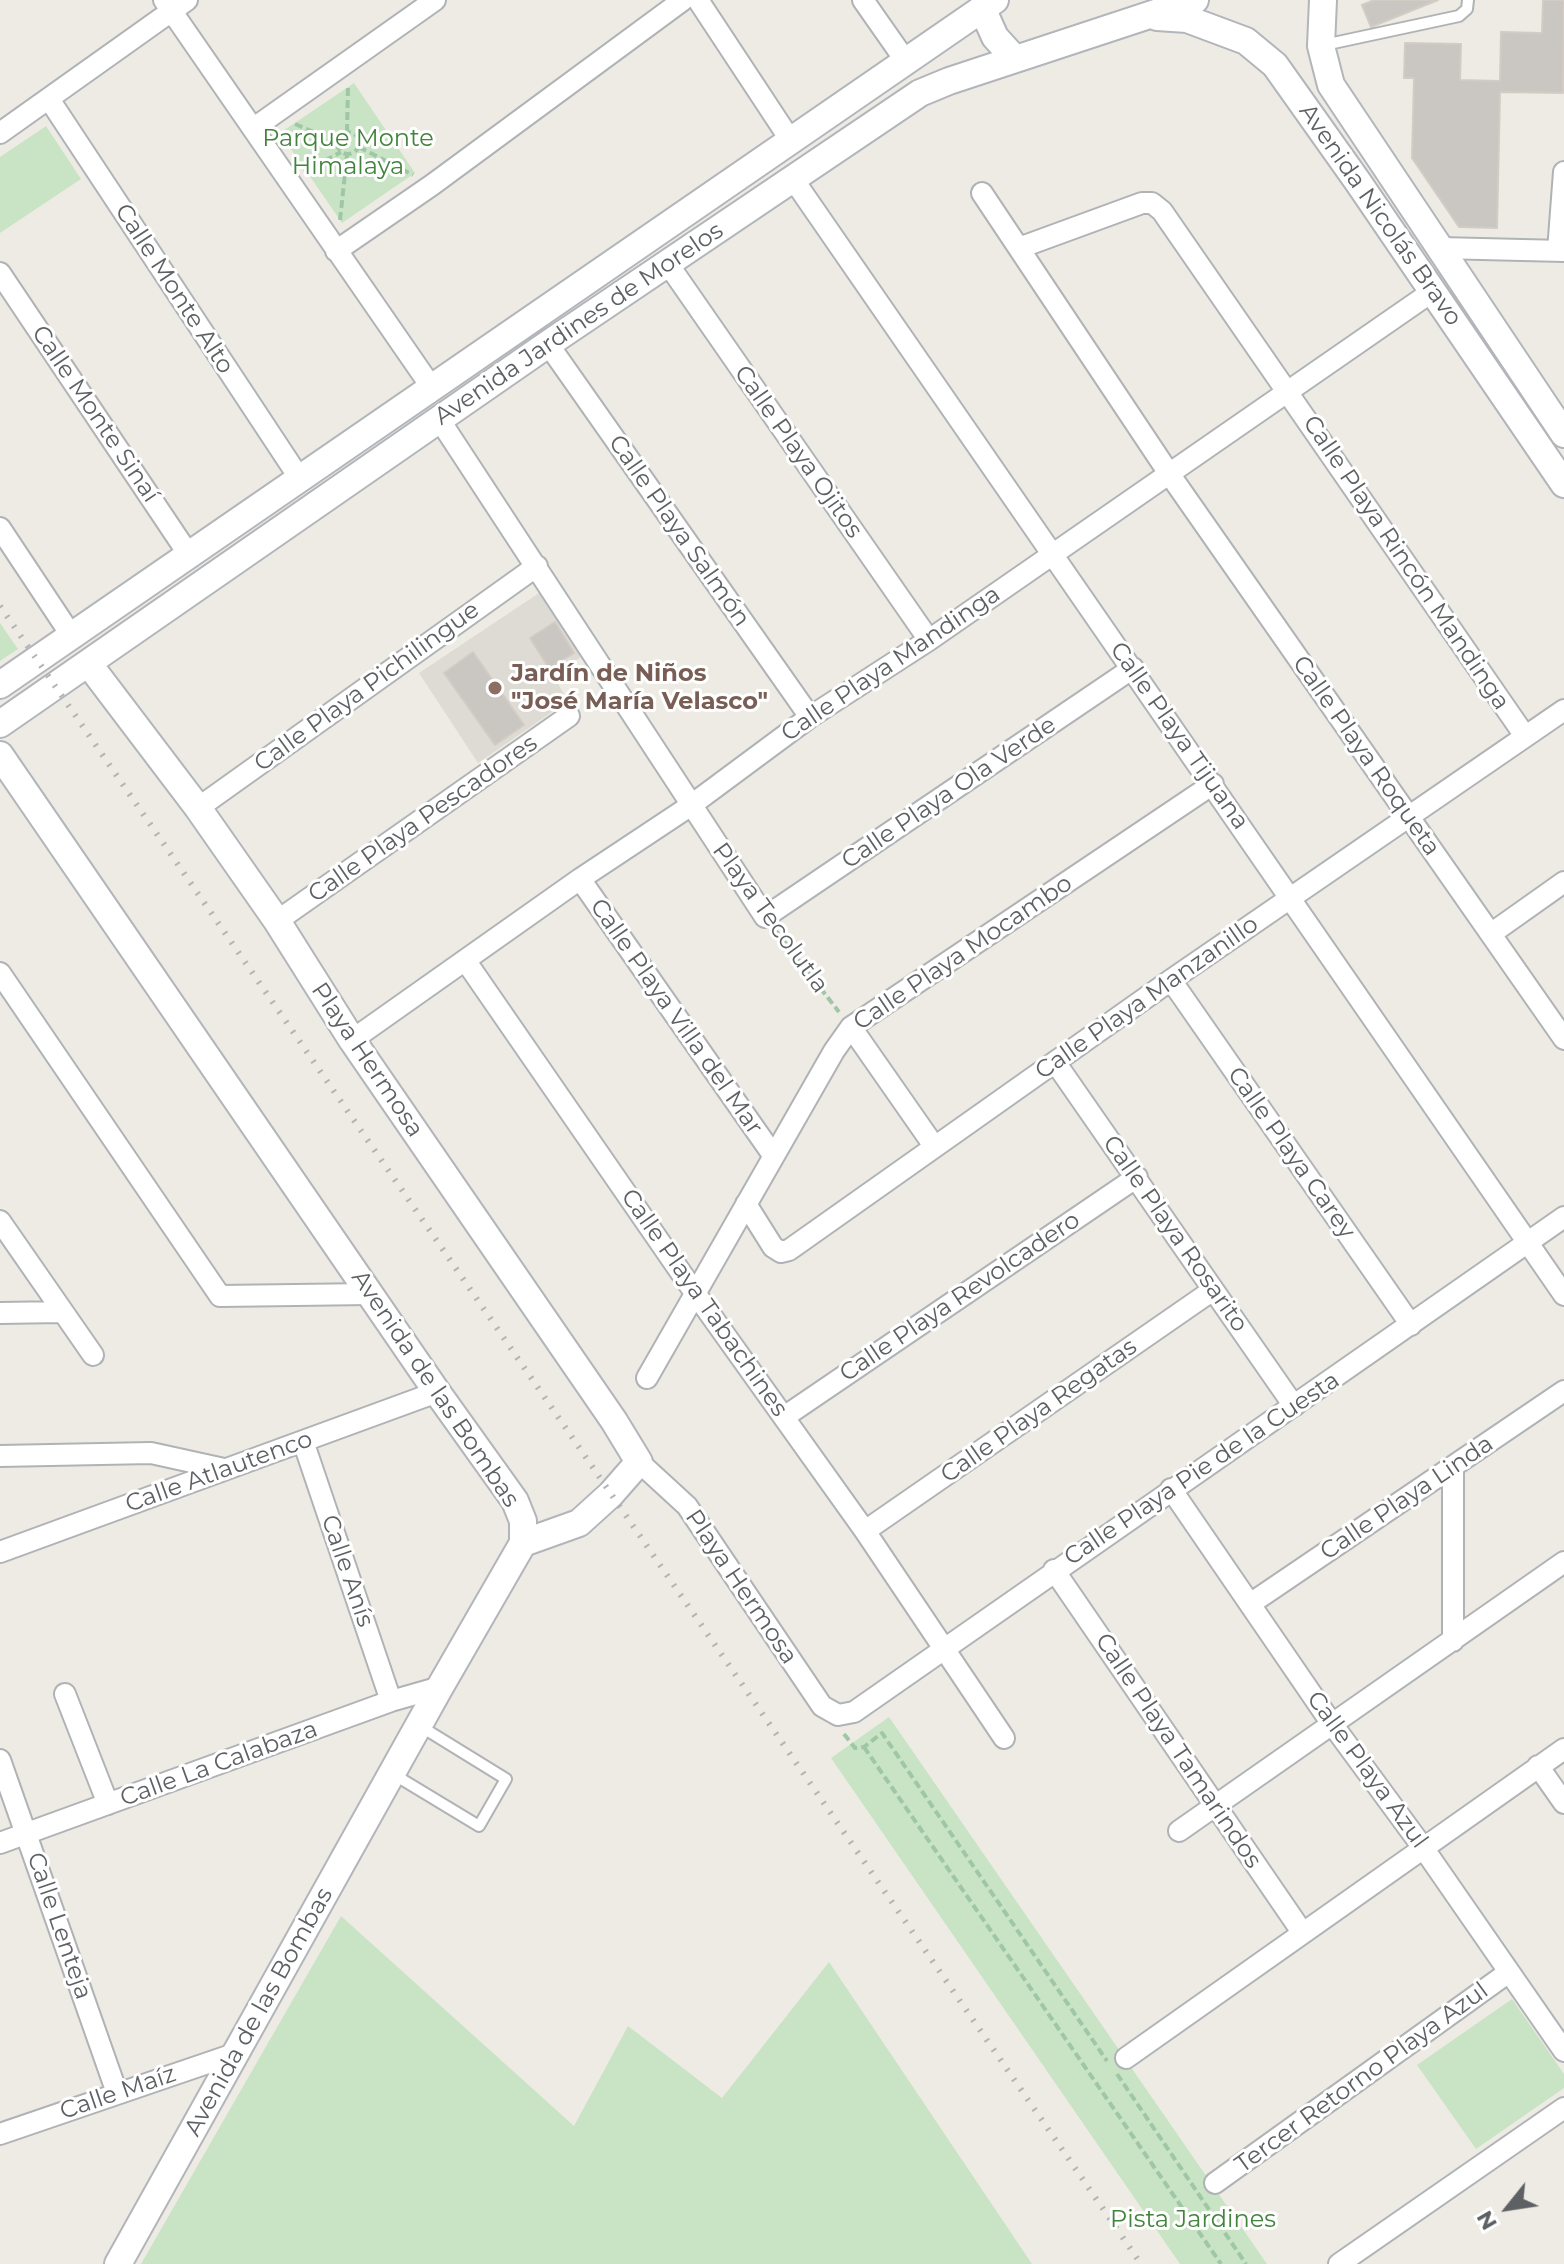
<!DOCTYPE html>
<html>
<head>
<meta charset="utf-8">
<style>
	body { margin:0 }
	#map { position:relative; width:1564px; height:2264px; overflow:hidden; background:#eeebe5; font-family:Montserrat,sans-serif }
	canvas { display:block }
	.north { position:absolute; left:1468px; top:2168px; width:80px; height:80px; -webkit-text-stroke:6px #fff; paint-order:stroke; rotate:240deg; font-size:22px; font-weight:700; line-height:32px; text-align:center; color:#5d6164 }
	.north::after { content:''; display:block; margin:auto; width:28px; height:36px; background:#5d6164; clip-path:polygon(50% 0,100% 100%,50% 72%,0 100%) }
</style>
</head>
<body>
<div id="map">
<canvas width="1564" height="2264"></canvas>
<div class="north">N</div>
</div>
<script>
const g = document.querySelector('canvas').getContext('2d');
g.lineJoin = 'round';
function paint(path, color) {
  g.fillStyle = color;
  g.fill(path, 'evenodd');
}
function strokePath(path, color, width, dash) {
  g.strokeStyle = color;
  g.lineWidth = width;
  g.lineCap = dash ? 'butt' : 'round';
  g.setLineDash(dash || []);
  g.stroke(path);
}
function write(font, color, halo, rows, align = 'center') {
  g.font = font + ' Montserrat,sans-serif';
  g.lineWidth = 6;
  g.setLineDash([]);
  g.textBaseline = 'middle';
  g.strokeStyle = halo;
  g.fillStyle = color;
  for (const [text, x, y, turn = 0] of rows) {
    g.save();
    g.translate(x, y);
    g.rotate((+turn || 0) * Math.PI / 180);
    g.textAlign = isNaN(turn) ? turn : align;
    if (halo) g.strokeText(text, 0, 0);
    g.fillText(text, 0, 0);
    g.restore();
  }
}
paint(new Path2D(`
	M542 591 586 654 553 675 568 701 478 763 419 673Z`), '#dedad4');
paint(new Path2D(`
	M354 83 415 173 342 223 280 133Z
	M46 126 81 179 0 233V157Z
	M0 623 18 649 0 661Z
	M889 1717 1267 2264H1180L831 1758Z
	M341 1916 574 2126 628 2026 722 2098 829 1962 1032 2264H141Z
	M1512 1999 1564 2074V2088L1476 2149 1417 2065Z`), '#c8e4c4');
const building = new Path2D(`
	M1374 0H1438L1371 27 1362 5Z
	M1543 0H1564L1563 93 1500 92 1497 228 1459 227 1412 158 1414 78H1404L1405 43 1461 44 1460 80 1500 81 1501 32 1542 33Z
	M555 622 574 653 549 668 530 638Z
	M473 652 524 725 495 745 444 673Z`);
paint(building, '#cac6c2');
strokePath(building, '#d2ccc4', 2);
const lane = new Path2D(`
	M1324 45 1459 16 1467 9 1468 0
	M393 1774 479 1826 506 1779 420 1726`);
const street = new Path2D(`
	M164 0 432 388
	M698 0 791 141
	M863 0 905 60
	M49 99 300 479
	M254 128 435 0
	M0 133 187 0
	M793 179 1564 1295
	M982 193 1168 472 1564 1039
	M1019 248 1142 203H1152L1162 211 1525 736
	M1440 248 1564 251
	M336 251 432 185 683 0
	M1558 251 1564 172
	M668 264 929 640
	M0 273 189 555
	M548 344 810 717
	M439 419 765 917 1133 668
	M0 528 71 635
	M198 808 537 566
	M580 879 773 1155
	M277 921 569 716
	M1492 933 1564 882
	M465 960 695 1293 865 1531 1004 1738
	M0 973 220 1296 370 1294
	M1171 980 1411 1325
	M851 1027 934 1146
	M352 1040 580 879 690 806 810 717 929 640 1433 291
	M1055 1062 1294 1406
	M746 1204 773 1247 781 1252 789 1250 1171 980 1564 710
	M0 1221 93 1355
	M0 1313 62 1312
	M647 1378 834 1051 851 1027 1213 784
	M784 1417 1137 1177
	M303 1441 391 1701
	M0 1456 151 1453 224 1469
	M639 1462 687 1506 822 1706 838 1715 854 1712 1564 1217
	M1171 1489 1332 1724 1424 1849 1564 2051
	M865 1531 1213 1290
	M0 1552 437 1392
	M1054 1570 1302 1932
	M1250 1604 1564 1391
	M1453 1641V1467
	M65 1694 108 1804
	M0 1760 117 2093
	M1538 1766 1564 1803
	M1179 1831 1564 1562
	M0 1843 391 1701 440 1687
	M1126 2058 1564 1749
	M0 2134 237 2053
	M1215 2183 1509 1972
	M1339 2264 1564 2108`);
const secondary = new Path2D(`
	M1323 0 1321 46 1331 85 1564 434
	M982 8 995 37 1015 59
	M1157 17 1187 19 1246 41 1275 65 1358 182 1564 484
	M88 663 198 808 277 921 352 1040 614 1421 639 1462 611 1494 579 1523 523 1543
	M0 685 995 0
	M0 724 548 344 920 93 949 81 1195 0
	M0 755 437 1392 515 1501 523 1521V1543L440 1687 118 2264`);
strokePath(lane, '#b0b3b6', 14);
strokePath(street, '#b0b3b6', 24);
strokePath(secondary, '#b2b5b9', 30);
strokePath(new Path2D(`
	M295 124 337 142
	M337 143a11 11 0 1 1 22 0a11 11 0 1 1-22 0Z
	M347 132 348 87
	M359 147 413 175
	M304 172 341 152
	M340 220 347 155
	M776 931 839 1012
	M844 1734 855 1748 864 1747 882 1733 1107 2061
	M864 1747 1221 2264
	M1117 2074 1246 2264`), '#9fc7a5', 4, [8, 4]);
strokePath(lane, '#fff', 10);
strokePath(street, '#fff', 20);
strokePath(secondary, '#fff', 26);
strokePath(new Path2D(`
	M0 606 1141 2264`), '#b3b4b4', 6, [2, 10]);
for (const [x, y, r, color] of [
	[495,688,8,"#8d6e63"]
]) {
  const dot = new Path2D();
  dot.arc(x, y, r, 0, 2 * Math.PI);
  g.fillStyle = color;
  g.fill(dot);
  strokePath(dot, '#fff', 3);
}
write('24px', '#42843c', '#fff', [
	["Parque Monte",348,139],
	["Himalaya",348,167],
	["Pista Jardines",1193,2220]
]);
write('24px', '#5d6164', '#fff', [
	["Avenida Nicolás Bravo",1380,215,55],
	["Calle Monte Alto",174,289,57],
	["Avenida Jardines de Morelos",579,324,-34],
	["Calle Monte Sinaí",95,414,56],
	["Calle Playa Ojitos",798,452,55],
	["Calle Playa Salmón",679,531,55],
	["Calle Playa Rincón Mandinga",1406,563,56],
	["Calle Playa Mandinga",891,664,-34],
	["Calle Playa Pichilingue",367,687,-36],
	["Calle Playa Tijuana",1179,736,55],
	["Calle Playa Roqueta",1366,756,55],
	["Calle Playa Ola Verde",949,793,-34],
	["Calle Playa Pescadores",423,819,-35],
	["Playa Tecolutla",770,918,54],
	["Calle Playa Mocambo",963,953,-34],
	["Calle Playa Manzanillo",1147,998,-35],
	["Calle Playa Villa del Mar",676,1017,55],
	["Playa Hermosa",367,1060,56],
	["Calle Playa Carey",1291,1153,55],
	["Calle Playa Rosarito",1175,1234,55],
	["Calle Playa Revolcadero",960,1297,-34],
	["Calle Playa Tabachines",704,1303,55],
	["Avenida de las Bombas",435,1389,56],
	["Calle Playa Regatas",1039,1411,-35],
	["Calle Playa Pie de la Cuesta",1202,1469,-34],
	["Calle Atlautenco",219,1472,-20],
	["Calle Playa Linda",1407,1498,-34],
	["Calle Anís",347,1571,71],
	["Playa Hermosa",741,1587,56],
	["Calle Playa Tamarindos",1178,1751,56],
	["Calle La Calabaza",219,1764,-20],
	["Calle Playa Azul",1367,1770,54],
	["Calle Lenteja",59,1926,71],
	["Avenida de las Bombas",259,2012,-61],
	["Tercer Retorno Playa Azul",1362,2078,-36],
	["Calle Maíz",118,2093,-19]
]);
write('bold 24px', '#785e54', '#fff', [
	["Jardín de Niños",511,674],
	["\"José María Velasco\"",511,702]
], 'left');
</script>
</body>
</html>
